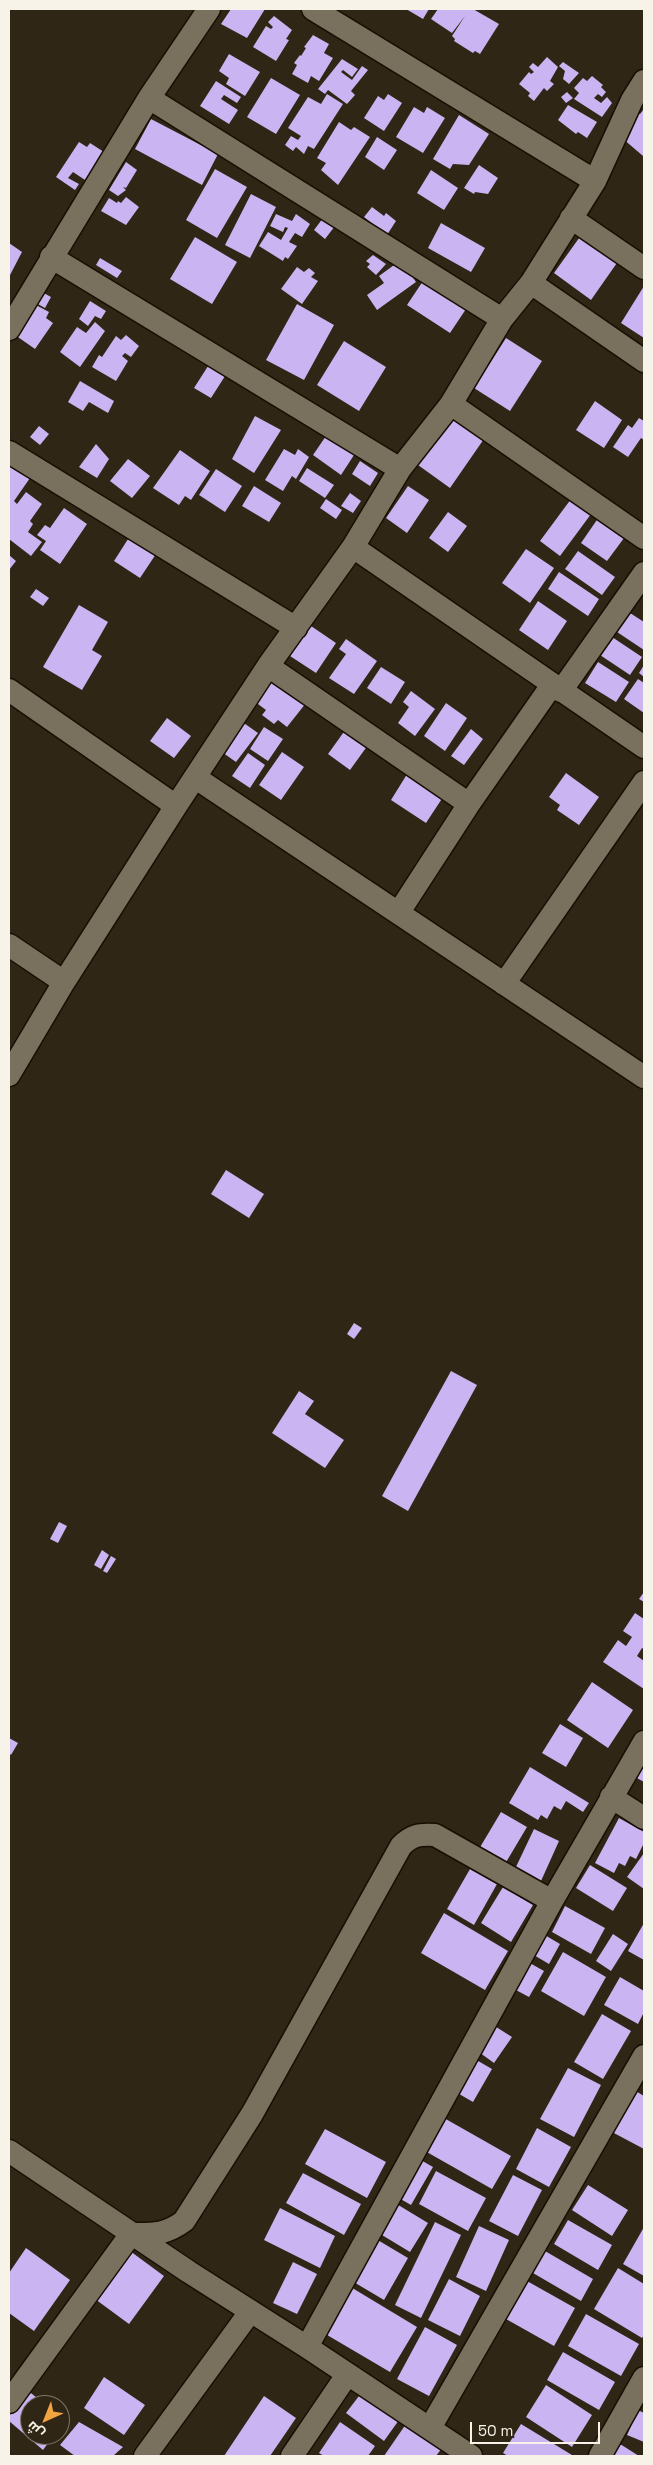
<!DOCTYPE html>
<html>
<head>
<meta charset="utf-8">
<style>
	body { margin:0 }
	#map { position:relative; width:653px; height:2465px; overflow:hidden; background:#2f2616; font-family:"Space Grotesk",Cairo,sans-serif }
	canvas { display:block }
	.frame { position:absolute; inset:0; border:10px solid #f8f3e8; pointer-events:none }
	.north { position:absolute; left:20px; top:2395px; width:50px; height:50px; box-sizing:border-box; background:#2f2616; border:1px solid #7f786a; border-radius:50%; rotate:224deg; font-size:14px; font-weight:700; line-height:20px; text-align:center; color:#f8f3e8 }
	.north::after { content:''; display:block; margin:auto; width:18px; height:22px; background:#f3a442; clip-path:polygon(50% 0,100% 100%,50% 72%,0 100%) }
	.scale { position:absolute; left:470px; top:2422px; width:130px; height:22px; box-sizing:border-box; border:2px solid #f8f3e8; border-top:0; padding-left:6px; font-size:15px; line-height:18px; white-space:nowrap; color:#f8f3e8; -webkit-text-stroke:4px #2f2616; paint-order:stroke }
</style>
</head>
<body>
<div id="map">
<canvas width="653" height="2465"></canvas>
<div class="frame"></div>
<div class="north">ش</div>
<div class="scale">50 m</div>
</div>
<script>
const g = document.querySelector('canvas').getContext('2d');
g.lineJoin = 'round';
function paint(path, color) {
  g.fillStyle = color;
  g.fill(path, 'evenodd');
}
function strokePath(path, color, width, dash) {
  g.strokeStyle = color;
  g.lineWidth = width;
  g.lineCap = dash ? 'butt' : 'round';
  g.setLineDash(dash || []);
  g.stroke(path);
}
paint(new Path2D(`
	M231 9H265L247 38 221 24Z
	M406 9H429L423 19Z
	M438 9H473L499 24 480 54 475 51 473 53 454 41 455 39 452 36 465 16 452 33 431 19Z
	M274 16 292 30 286 39 289 40 276 61 253 47 266 26 271 29 273 27 268 22Z
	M313 35 329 44 324 53 333 58 319 81 311 76 308 83 292 74 297 65 294 63 300 55 301 56 306 48 304 47Z
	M229 54 260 72 245 96 226 84 229 78 219 71Z
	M547 57 558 67 550 81 554 84 547 91 544 88 534 101 528 96 530 93 519 84 529 72 531 74 534 72 529 67 533 63 538 67Z
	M342 59 358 69 352 77 343 70 341 72 352 80 362 66 368 70 351 91 355 95 347 104 328 90 325 94 318 89Z
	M563 62 579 73 569 84 563 79 565 71 559 66Z
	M592 76 603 85 601 87 606 92 602 97 598 94 594 98 601 103 607 97 612 103 602 117 574 99 579 93 574 88 583 78 587 81Z
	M271 78 300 95 276 134 247 117Z
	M216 81 241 97 237 103 224 95 221 99 238 110 229 124 200 106Z
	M567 92 573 98 566 103 561 97Z
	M327 94 343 104 314 149 308 146 304 154 296 147 293 151 285 145 291 136 298 140 301 136 288 128 308 97 321 104Z
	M388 94 402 103 384 131 364 118 378 96 384 100Z
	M568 105 597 122 587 138 578 132 576 134 558 120Z
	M414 107 424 113 427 107 445 118 423 153 396 137Z
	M644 109V154L643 156 622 138 636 113 640 114Z
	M459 115 489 134 469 165 453 164 450 169 433 159Z
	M151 119 218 154 202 185 135 149Z
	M339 122 351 130 354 127 370 137 338 185 321 170 326 163 317 158Z
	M377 137 397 150 384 170 365 157Z
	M79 142 87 147 90 143 104 152 85 180 73 172 68 178 79 184 75 190 56 177Z
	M126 162 137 170 126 188 123 187 126 190 118 196 109 190Z
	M479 165 498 178 488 194 475 192 474 194 464 188Z
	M215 169 247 187 217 238 186 220Z
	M431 170 458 188 444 210 417 193Z
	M251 194 276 207 250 258 225 245Z
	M126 197 139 207 126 225 101 211 109 198 117 203 118 201 121 203Z
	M372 207 384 216 386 213 396 221 387 235 364 217Z
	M276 214 292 221 296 214 310 224 302 237 295 233 289 242 297 246 288 259 285 257 283 261 259 246 268 232 281 240 288 228 285 227 283 232 270 226Z
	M323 218 335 226 325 239 314 230Z
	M441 223 485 248 471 272 428 248Z
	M582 234 619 260 591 300 554 273Z
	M195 237 237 262 212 304 170 279Z
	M9 243 22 252 9 277Z
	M373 255 386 264 376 275 367 267 370 264 366 261Z
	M100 258 122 271 117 278 96 265Z
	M401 260 416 282 377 310 367 295 384 283 379 276Z
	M297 267 304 272 309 268 315 273 311 277 318 281 302 304 281 289Z
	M423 281 466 309 450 333 407 305Z
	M644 286V338L621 323Z
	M42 292 51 297 45 308 36 303Z
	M90 301 106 311 101 319 95 316 88 326 79 319Z
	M34 304 49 312 46 318 53 323 35 349 15 335Z
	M297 304 334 325 304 380 266 360Z
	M95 322 105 331 80 367 60 352 77 327 86 333Z
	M126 335 139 346 131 357 125 353 122 356 128 361 116 381 92 367 99 355 102 357 116 336 121 340Z
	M506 338 542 361 510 411 474 388Z
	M344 341 386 367 359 411 317 385Z
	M210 363 227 373 211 398 194 388Z
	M80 381 114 401 108 413 89 402 83 411 68 402Z
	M595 401 622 420 604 448 576 430Z
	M453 414 486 436 450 488 418 465Z
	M255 416 281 430 254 473 232 459Z
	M639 418 644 421V440L641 438 628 457 613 447 628 425 632 428Z
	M39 426 49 434 40 445 30 437Z
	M326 436 354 455 341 475 313 455Z
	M96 444 109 459 97 478 79 467Z
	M284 449 295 455 298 449 309 457 296 479 292 476 283 491 265 480Z
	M180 450 210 471 191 500 185 496 179 505 153 488Z
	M128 459 150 476 132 498 110 481Z
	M360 461 378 473 370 486 352 474Z
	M9 463 30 478 14 501 17 504 26 492 42 504 30 521 33 524 28 532 42 542 31 556 9 539Z
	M307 468 334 485 325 498 299 481Z
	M216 469 242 486 225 512 199 495Z
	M254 486 281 503 269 522 242 506Z
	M408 486 429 500 407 533 386 518Z
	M350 493 361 501 353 513 341 506Z
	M574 495 594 510 560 556 540 541Z
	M326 499 342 510 336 519 320 508Z
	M64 508 87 524 60 564 40 550 46 541 37 535 45 525 50 528Z
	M448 512 467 526 448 552 429 538Z
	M601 514 627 534 607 561 581 543Z
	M130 536 156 554 140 578 114 561Z
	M526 549 554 568 530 603 502 583Z
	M578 551 615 577 602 595 565 569Z
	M9 555 16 561 9 570Z
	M559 572 599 599 588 616 548 589Z
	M36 589 49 598 43 606 30 597Z
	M538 601 567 621 548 650 519 630Z
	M79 605 108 622 92 650 102 656 82 690 43 667Z
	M630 613 644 622V650L617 632Z
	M311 626 336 643 316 673 290 656Z
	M609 635 642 657 630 675 597 653Z
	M346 639 377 661 354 694 329 678 346 654 339 649Z
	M598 662 629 682 616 702 585 683Z
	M644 665V677L639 673Z
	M381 667 405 682 391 704 367 688Z
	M273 677 306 703 287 727 278 720 274 724 262 715 266 710 254 701Z
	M638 679 644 683V713L624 699Z
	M411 691 435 709 415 736 398 723 409 707 403 702Z
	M446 703 467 718 445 751 424 736Z
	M167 718 191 736 174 758 150 741Z
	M241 721 258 733 236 762 219 750Z
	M264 727 283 739 268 761 250 749Z
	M346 729 368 745 350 770 328 754Z
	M471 729 483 739 464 765 451 756Z
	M282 752 304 767 281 800 259 785Z
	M248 753 265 765 250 788 232 776Z
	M409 771 445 794 426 823 391 800Z
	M566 773 599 797 579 825 557 810 560 805 549 797Z
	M226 1170 264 1194 249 1218 211 1194Z
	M354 1323 362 1328 354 1339 347 1334Z
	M451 1371 477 1385 408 1511 382 1496Z
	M299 1391 314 1401 305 1414 344 1440 325 1468 272 1433Z
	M59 1522 67 1526 58 1543 50 1539Z
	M102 1550 109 1555 101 1569 94 1565Z
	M111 1556 116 1559 107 1573 103 1571Z
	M644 1592V1602L639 1599Z
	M635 1613 644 1619V1649L642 1648 637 1656 644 1661V1689L603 1662 618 1640 626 1646 632 1637 623 1631Z
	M592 1682 633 1710 608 1748 567 1720Z
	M560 1724 583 1738 566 1767 542 1753Z
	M9 1738 18 1743 11 1755 9 1753Z
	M644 1762V1782L635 1777Z
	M530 1767 589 1803 583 1812 566 1801 561 1810 554 1806 547 1819 541 1815 538 1820 509 1803Z
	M501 1812 527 1827 502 1869 476 1854Z
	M619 1818 644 1832V1843L636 1859 630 1856 625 1866 619 1863 614 1873 595 1863Z
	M534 1829 559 1841 541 1881 515 1869Z
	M644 1853V1889L627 1877Z
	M590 1865 627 1888 613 1911 576 1888Z
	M470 1869 497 1884 474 1925 447 1909Z
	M503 1887 533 1905 511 1942 481 1923Z
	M565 1906 605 1928 591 1954 552 1932Z
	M444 1913 508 1951 485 1990 421 1953Z
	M644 1923V1960L628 1951Z
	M543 1934 560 1944 549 1964 532 1954Z
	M613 1934 628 1944 611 1971 596 1961Z
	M563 1952 606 1977 584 2016 541 1991Z
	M528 1962 544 1971 529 1997 514 1989Z
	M620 1977 644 1991V2012L638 2024 604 2005Z
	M602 2014 631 2031 603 2079 574 2062Z
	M493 2025 512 2037 494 2063 476 2050Z
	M473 2058 492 2069 473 2102 454 2091Z
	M568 2068 601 2085 574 2137 540 2119Z
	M634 2090 644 2096V2149L612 2132Z
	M444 2118 511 2156 492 2189 425 2151Z
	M537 2128 571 2147 549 2187 516 2169Z
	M325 2129 386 2162 367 2198 305 2164Z
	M419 2159 433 2167 411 2205 397 2197Z
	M436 2171 486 2198 468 2231 419 2204Z
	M303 2173 361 2204 344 2235 286 2203Z
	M513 2175 542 2190 518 2236 489 2221Z
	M588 2185 628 2210 612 2236 572 2210Z
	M395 2203 428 2223 410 2252 377 2232Z
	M280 2208 335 2236 320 2268 264 2240Z
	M568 2220 612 2245 598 2270 554 2244Z
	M435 2222 461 2235 421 2318 395 2305Z
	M479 2226 509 2240 486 2291 456 2277Z
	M644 2227V2276L623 2264Z
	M376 2239 408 2258 384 2300 352 2281Z
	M26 2248 70 2280 34 2331 9 2313V2273Z
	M130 2251 164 2276 129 2324 95 2299Z
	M545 2251 593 2279 581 2301 533 2273Z
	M293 2262 317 2274 297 2314 273 2303Z
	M618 2268 644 2284V2335L642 2338 594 2309Z
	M449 2279 480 2296 460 2336 428 2320Z
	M527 2281 575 2308 554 2346 506 2319Z
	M349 2286 417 2327 390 2372 322 2332Z
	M586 2314 639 2344 621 2376 568 2346Z
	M425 2327 457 2345 429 2396 397 2379Z
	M563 2352 615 2382 599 2410 547 2380Z
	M104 2377 145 2405 124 2435 84 2408Z
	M546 2385 592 2415 572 2447 526 2417Z
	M27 2390 46 2405H30V2435H54L43 2450 9 2421V2414Z
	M362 2392 399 2420 384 2441 346 2413Z
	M264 2396 296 2418 270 2456H224Z
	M638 2410 644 2413V2442L627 2435Z
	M60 2415 66 2419 60 2427Z
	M79 2422 123 2447 113 2456H75L60 2445Z
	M340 2422 375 2446 368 2456H324L319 2453Z
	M406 2424 442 2448 436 2456H384Z
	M521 2424 572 2455 571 2456H508L503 2453Z
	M620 2444 639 2456H612Z`), '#cab4f1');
const minor = new Path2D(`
	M313 9 595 181
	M149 98 502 319
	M571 218 644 268
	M51 257 400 469
	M531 283 644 361
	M9 329 149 98 209 9
	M451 404 644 538
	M9 452 296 628
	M353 547 644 747
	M268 666 469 804
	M9 690 176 806
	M561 691 644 573
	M196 778 644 1077
	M399 912 469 804 552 685
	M9 945 64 982
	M504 984 644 782
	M9 1075 64 982 176 806 268 666 353 547 400 469 451 404 502 319 531 283 595 181 632 100 644 81
	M611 1797 644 1818
	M9 2151 189 2272 307 2347 471 2456
	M307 2347 552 1901 644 1742
	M9 2402 131 2234C154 2234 165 2235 184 2221L252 2114 401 1846C412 1835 419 1834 435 1835L552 1901
	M430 2428 644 2056
	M145 2456 250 2312
	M292 2456 347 2375
	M600 2456 644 2378`);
strokePath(minor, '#170f02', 25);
strokePath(minor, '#79705d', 22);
</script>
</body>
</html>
